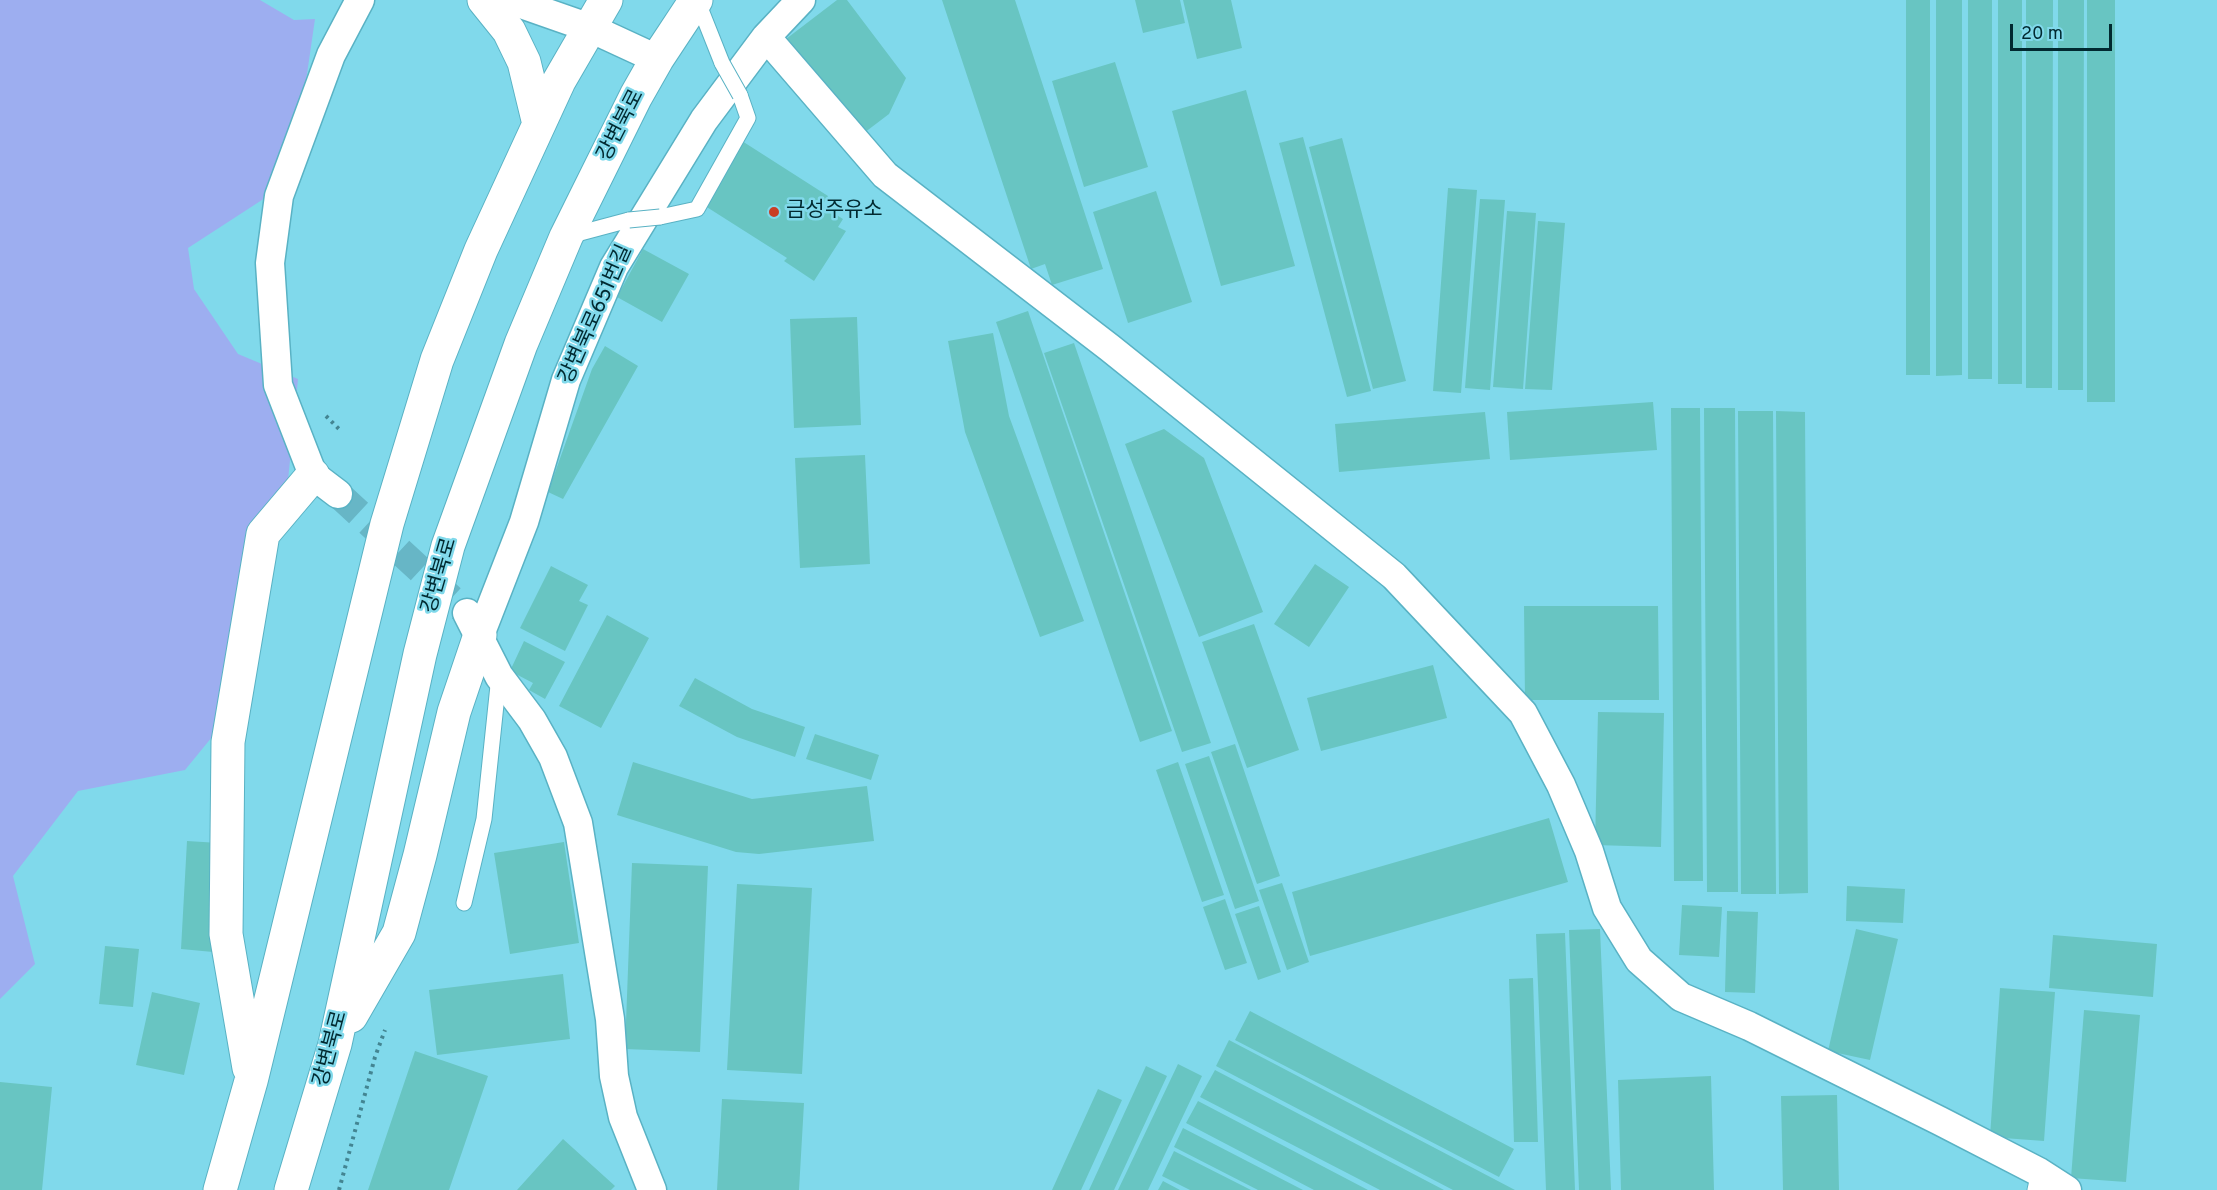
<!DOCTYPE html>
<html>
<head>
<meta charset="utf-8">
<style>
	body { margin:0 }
	#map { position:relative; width:2217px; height:1190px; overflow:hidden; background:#80d9eb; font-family:Overpass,sans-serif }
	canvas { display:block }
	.scale { position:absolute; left:2010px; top:24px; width:102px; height:27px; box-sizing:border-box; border:3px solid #012930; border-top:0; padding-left:8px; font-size:18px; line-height:21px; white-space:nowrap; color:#012930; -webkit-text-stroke:4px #80d9eb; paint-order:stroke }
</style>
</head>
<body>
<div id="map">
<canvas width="2217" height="1190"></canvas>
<div class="scale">20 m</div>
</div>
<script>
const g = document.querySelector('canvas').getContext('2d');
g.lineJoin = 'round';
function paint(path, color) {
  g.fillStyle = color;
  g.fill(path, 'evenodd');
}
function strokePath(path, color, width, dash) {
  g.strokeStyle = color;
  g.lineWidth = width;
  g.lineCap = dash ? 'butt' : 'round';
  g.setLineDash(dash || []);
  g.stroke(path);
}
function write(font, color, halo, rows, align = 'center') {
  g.font = font + ' Overpass,"Noto Sans KR",sans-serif';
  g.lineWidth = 5;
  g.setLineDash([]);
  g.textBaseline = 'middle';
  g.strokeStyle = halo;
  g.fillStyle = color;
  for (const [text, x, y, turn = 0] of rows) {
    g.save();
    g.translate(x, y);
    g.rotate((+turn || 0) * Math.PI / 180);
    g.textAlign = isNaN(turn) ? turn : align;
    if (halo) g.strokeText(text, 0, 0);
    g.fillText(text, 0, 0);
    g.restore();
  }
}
paint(new Path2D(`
	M0 0H260L294 20 315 19 307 74 282 187 188 248 194 289 238 354 298 379 286 501 244 698 185 770 78 791 13 876 35 964 0 999Z`), '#9daef0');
paint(new Path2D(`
	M837 0H847L906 78 889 114 860 136 786 39Z
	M942 0H1015L1103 269 1052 285 1045 264 1031 269Z
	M1135 0H1180L1185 23 1143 33Z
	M1183 0H1231L1242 48 1197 59Z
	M1906 0H1930V375H1906Z
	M1936 0H1962V375L1936 376Z
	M1968 0H1992V379H1968Z
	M1998 0H2022V384H1998Z
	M2026 0H2053L2052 388H2026Z
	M2058 0H2084L2083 390H2058Z
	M2087 0H2115V402H2087Z
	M1115 62 1148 167 1084 187 1052 81Z
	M1246 90 1295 266 1221 286 1172 111Z
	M1303 137 1371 391 1347 397 1279 143Z
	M1342 138 1406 381 1373 389 1309 147Z
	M742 141 828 196 822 206 843 219 838 227 846 231 814 281 784 261 787 258 702 204Z
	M1448 188 1477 190 1461 393 1433 391Z
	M1156 191 1192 302 1128 323 1093 212Z
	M1480 199 1505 200 1490 390 1465 388Z
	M1507 211 1536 213 1523 389 1493 387Z
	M1538 221 1565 223 1552 390 1525 389Z
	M643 249 689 274 662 322 617 297Z
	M1028 311 1172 731 1140 742 996 322Z
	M857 317 861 425 794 428 790 319Z
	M993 333 1009 416 1084 621 1040 637 965 432 948 341Z
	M1074 343 1211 743 1182 752 1044 353Z
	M605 346 638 366 563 499 548 492 592 369Z
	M1653 402 1657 450 1510 460 1507 412Z
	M1671 408H1700L1703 881H1674Z
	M1704 408H1735L1738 892H1707Z
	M1738 411H1773L1776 894H1741Z
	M1776 411 1805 412 1808 893 1779 894Z
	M1485 412 1490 459 1339 472 1335 424Z
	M1164 429 1204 458 1263 612 1199 637 1125 444Z
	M865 455 870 564 800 568 795 458Z
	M1315 564 1349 587 1309 647 1274 624Z
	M551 566 588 585 579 601 588 605 565 651 520 628Z
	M1524 606H1658L1659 700H1525Z
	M607 615 649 638 601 728 559 706Z
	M1254 624 1299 750 1247 768 1202 642Z
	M524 641 565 662 545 699 529 690 533 683 510 671Z
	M1433 665 1447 718 1321 751 1307 698Z
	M695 678 752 709 805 727 795 757 737 737 679 706Z
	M1598 712 1664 713 1661 847 1595 845Z
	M815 734 879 755 871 780 806 759Z
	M1235 744 1280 876 1257 884 1211 752Z
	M1209 756 1259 901 1235 909 1185 764Z
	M633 762 752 799 867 786 874 841 759 854 736 852 617 815Z
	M1178 762 1224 895 1202 902 1156 770Z
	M1549 818 1568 882 1310 956 1292 892Z
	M187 841 219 843 213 952 181 949Z
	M564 842 579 943 510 954 494 853Z
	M632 863 708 866 700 1052 625 1049Z
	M1282 883 1309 962 1287 970 1259 890Z
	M737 884 812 888 802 1074 727 1070Z
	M1847 886 1905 889 1903 923 1846 921Z
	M1225 899 1247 963 1225 970 1203 907Z
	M1682 905 1722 907 1719 957 1679 955Z
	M1259 906 1281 972 1258 980 1235 914Z
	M1727 911 1758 912 1755 993 1725 992Z
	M1600 929 1611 1190H1579L1569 930Z
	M1856 929 1898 939 1870 1060 1828 1051Z
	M1565 933 1575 1190H1546L1536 934Z
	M2053 935 2157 944 2153 997 2049 988Z
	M105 946 139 949 133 1007 99 1004Z
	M563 974 570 1039 437 1055 429 990Z
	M1533 978 1538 1142H1514L1509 979Z
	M2000 988 2055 992 2044 1141 1990 1137Z
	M152 992 200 1003 184 1075 136 1065Z
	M2084 1010 2140 1015 2126 1182 2071 1178Z
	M1250 1011 1514 1149 1499 1177 1235 1040Z
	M1229 1040 1515 1190H1453L1216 1066Z
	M415 1051 488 1076 449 1190H368Z
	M1178 1064 1202 1076 1148 1190H1118Z
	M1146 1066 1167 1076 1114 1190H1089Z
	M1215 1070 1444 1190H1380L1200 1097Z
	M1711 1076 1714 1190H1621L1618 1080Z
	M0 1082 52 1087 42 1190H0Z
	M1098 1089 1122 1100 1081 1190H1052Z
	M1837 1095 1839 1190H1783L1781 1096Z
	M722 1099 804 1103 799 1190H717Z
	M1198 1101 1368 1190H1314L1186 1123Z
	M1183 1128 1303 1190H1258L1174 1147Z
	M563 1139 615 1186 611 1190H517Z
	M1174 1151 1251 1190H1190L1162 1176Z
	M1163 1181 1180 1190H1158Z`), '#68c5c2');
strokePath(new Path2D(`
	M338 494 467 613`), '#67b6c6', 28, [28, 14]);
const service = new Path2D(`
	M697 0 722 63
	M660 217 697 209 748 118 740 95
	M569 236 629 220
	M464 903 484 819 499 676
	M2035 1190 2039 1172`);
const minor = new Path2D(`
	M510 0 590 28 657 59
	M766 37 885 175 1110 348 1394 576 1523 713 1561 785 1589 851 1607 908 1639 960 1681 997 1749 1026 1940 1121 2039 1172 2067 1190
	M338 494 313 475 278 385 270 263 279 196 331 55 360 0
	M467 613 499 676 532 720 553 757 578 823 610 1019 614 1076 623 1117 652 1190
	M480 635 524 522 566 380 614 267 704 120 766 37 801 0`);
const trunk = new Path2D(`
	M484 0 509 31 524 62 539 124
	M351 1016 399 933 420 855 454 712 480 635
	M249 1068 226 934 228 742 263 534 313 475
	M220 1190 251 1081 387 524 437 360 481 250 559 81 606 0
	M291 1190 335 1044 420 654 448 546 521 344 566 237 636 96 657 59 696 0`);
strokePath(service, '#59b2c4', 17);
strokePath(minor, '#59b2c4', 31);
strokePath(trunk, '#59b2c4', 35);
strokePath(new Path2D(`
	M326 416 340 430
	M339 1190 375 1057 385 1030`), '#438592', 4, [3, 4.5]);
strokePath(service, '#fff', 15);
strokePath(minor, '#fff', 28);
strokePath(trunk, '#fff', 33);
const serviceBridge = new Path2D(`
	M722 63 740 95
	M629 220 660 217`);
strokePath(serviceBridge, '#59b2c4', 17, []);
strokePath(serviceBridge, '#fff', 15);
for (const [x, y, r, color] of [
	[774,212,6,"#c93e24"]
]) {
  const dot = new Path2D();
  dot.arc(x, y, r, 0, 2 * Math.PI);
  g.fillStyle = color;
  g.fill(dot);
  strokePath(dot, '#80d9eb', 2);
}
write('21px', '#012930', '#80d9eb', [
	["강변북로",622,126,-63],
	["강변북로651번길",597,315,-66],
	["강변북로",441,576,-74],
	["강변북로",332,1049,-75]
]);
write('21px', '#012930', '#80d9eb', [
	["금성주유소",786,212]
], 'left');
</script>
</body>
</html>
